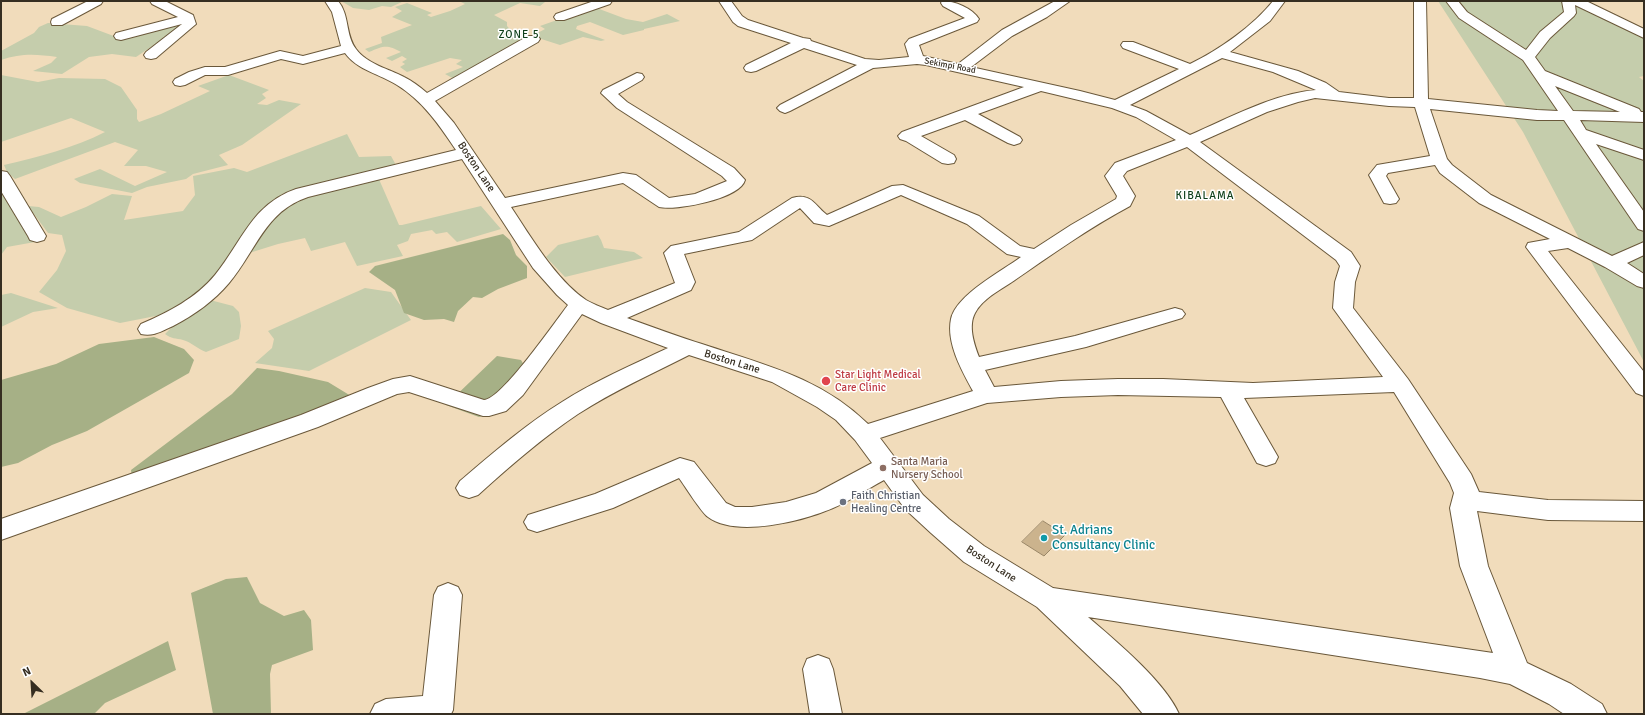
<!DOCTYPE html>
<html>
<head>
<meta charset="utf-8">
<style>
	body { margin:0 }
	#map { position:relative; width:1645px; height:715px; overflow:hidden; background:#f1dcbb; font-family:Signika,sans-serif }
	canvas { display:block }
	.frame { position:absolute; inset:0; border:2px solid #362e21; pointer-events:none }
	.north { position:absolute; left:12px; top:663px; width:40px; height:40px; -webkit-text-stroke:3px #fff; paint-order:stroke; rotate:335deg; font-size:11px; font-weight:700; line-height:16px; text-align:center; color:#362e21 }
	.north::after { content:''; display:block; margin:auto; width:14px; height:18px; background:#362e21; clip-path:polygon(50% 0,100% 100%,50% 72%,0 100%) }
</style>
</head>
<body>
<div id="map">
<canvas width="1645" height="715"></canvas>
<div class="frame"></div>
<div class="north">N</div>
</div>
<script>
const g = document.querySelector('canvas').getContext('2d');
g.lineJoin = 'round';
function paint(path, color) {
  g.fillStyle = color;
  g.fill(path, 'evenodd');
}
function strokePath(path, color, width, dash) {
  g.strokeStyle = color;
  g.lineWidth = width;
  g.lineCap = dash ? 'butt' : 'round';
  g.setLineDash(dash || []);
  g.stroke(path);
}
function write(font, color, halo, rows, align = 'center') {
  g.font = font + ' Signika,sans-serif';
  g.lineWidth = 3;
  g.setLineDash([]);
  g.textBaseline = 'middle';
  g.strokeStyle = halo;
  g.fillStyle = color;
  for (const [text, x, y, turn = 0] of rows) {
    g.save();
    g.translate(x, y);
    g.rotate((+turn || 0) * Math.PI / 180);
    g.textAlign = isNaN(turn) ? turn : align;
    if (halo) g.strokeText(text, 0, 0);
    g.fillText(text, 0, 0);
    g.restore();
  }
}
paint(new Path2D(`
	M341 1H404L391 7 382 6 369 10 353 8Z
	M464 1 545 2 540 6 520 3 494 15 507 22V26L515 35 524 40 456 80 445 74 463 67 456 64 462 60 450 58 407 72 400 67 405 64 402 62 407 59 402 56 392 61 386 58 401 52C387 44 383 46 369 52L365 49 382 43 381 37 412 25 392 17 402 11 395 7 407 3 432 13 427 15 431 17 450 11 465 4 461 2Z
	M1438 1H1574L1644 38V76L1639 77 1644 81V362L1523 132Z
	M594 7 626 19 643 22 667 14 680 21 644 29V30L623 35 590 22 577 26 576 29 605 40 601 41 583 37 560 45 532 36 545 29 540 26Z
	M48 23 87 26 119 38 180 23 184 25 136 57 112 54 89 57 62 74 33 71 51 63 57 57C36 54 21 53 1 60V51L34 33 39 27Z
	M1 75 38 82 59 78 105 79 121 87 137 110V119L139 122 161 114 210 91 198 86 229 75 269 90 262 94 266 98 257 104 267 105 279 100 301 104 242 145 219 155 228 165 193 174 186 179 147 187 132 193 80 183 74 179 100 169 135 186 167 172 146 166H124L138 150 115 142 15 179 7 172 4 165C38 157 74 148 105 132L71 118 1 142Z
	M347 134 359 157 391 156 396 165 282 194 252 221 234 254 216 280 188 302 166 314 120 323 67 308 39 292 57 270 66 251 62 235 48 233 28 206 39 207 61 217 86 207 112 194 132 196 124 220 183 211 195 195 193 176 234 168 247 172Z
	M378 177 399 225H402L481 206 501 229 457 242 447 232 436 234 432 230 411 234 408 241 397 245 403 256 357 266 345 242 311 251 305 238 278 244 246 254 266 225 296 198Z
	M1 185 25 230 35 242 7 247 1 255Z
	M598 235 601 240 604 248 634 252 643 258 565 277 546 257 558 245Z
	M365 288 391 292 411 320 309 371 255 363 272 348 274 339 268 331Z
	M11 293 58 308 33 312 1 327V295Z
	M210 300 233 306 239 312 241 326 239 339 206 352C198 349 191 342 183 340 176 338 171 339 165 334L175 324Z`), '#c5cdac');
paint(new Path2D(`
	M503 234 510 240 516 255 527 266V278L498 289 482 298 473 297 458 311 454 322 444 319 424 320 404 313 395 290 369 272 375 266Z
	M154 337 184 349 194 360 189 373 87 431 52 445 18 463 1 467V380L56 364 99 344Z
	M497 356 521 360 524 365 490 414 479 417 446 405Z
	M257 368 279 371 328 382 351 396 132 478 131 470 232 394Z
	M247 577 260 603 284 616 304 610 311 620 313 650 272 665 270 674 271 714H213L191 593 226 579Z
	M168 641 176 670 105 703 94 714H23Z`), '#a6b086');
const building = new Path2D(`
	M1043 521 1065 535 1044 556 1022 542Z`);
paint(building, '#cbb38d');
strokePath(building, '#998667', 1);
const minor = new Path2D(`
	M88 1H103L101 4 62 25H52L51 22 52 19Z
	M150 1H165L193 15 196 24 156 58 151 59 146 58 144 55 146 52 182 24 121 40 116 39 114 36 116 33 178 17 152 4Z
	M325 1H338C350 15 345 35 356 49 367 64 389 69 404 77 412 81 420 87 427 93L528 36H538L540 39 538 42 435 101 454 123 505 198 623 173 636 175 669 198 695 194 727 181 722 176 617 108 601 93 603 90 637 73 642 74 644 77 642 80 618 94 627 102 734 168 745 180C740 199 676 211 659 207L623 183 511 207C531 237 556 280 586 300 593 304 601 307 608 310L675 283 664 253 671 246 739 232 792 198C812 193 814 205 827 215L892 186 903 185 979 216 1020 246 1034 249 1071 225 1116 199 1117 196 1105 176 1115 163 1176 140 1136 117 1112 108 1041 91 978 114 1020 137 1022 140 1020 143 1014 145 1008 143 965 120 921 136 954 155 956 159 954 163 948 164 942 163 906 141 900 139 898 136 902 132 1024 87 926 65 917 64 873 68 790 111 785 113 780 111 777 108 780 105 857 65 804 48 756 71 751 72 746 71 744 68 746 65 791 43 738 26 733 22 719 1H731L742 16 748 20 803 38 810 39 811 41 865 59 879 60 909 57 905 44 909 39 965 18 943 6 941 3 942 1C955 1 972 8 979 19L977 22 919 45 923 56 958 64 1002 30 1055 1H1070L1047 17 1012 36 971 67 1080 91 1115 100 1179 69 1123 48 1121 45 1123 42H1133L1190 64C1219 50 1253 26 1273 1H1285L1270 21 1230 52 1298 71 1326 83 1339 92 1389 98H1414V1H1426L1428 99 1537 110 1558 111 1523 60 1459 18 1446 1H1458L1467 12 1526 50 1540 32 1564 12 1562 1H1586L1644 29V38L1575 5 1576 13 1574 16 1550 38 1535 57 1545 71 1639 109 1641 112H1644V122L1580 120 1586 130 1644 150V160L1596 144 1644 212V231L1638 229 1564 120H1537L1430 109 1447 159 1452 165 1491 195 1612 256 1644 242V255L1627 263 1644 274V288L1637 286 1605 267 1568 248 1548 251 1644 372V396L1636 393 1526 247 1528 243 1550 239 1479 203 1440 173 1435 165 1388 173 1386 176 1399 199 1396 203 1390 204 1384 203 1369 175 1377 165 1430 156 1415 107 1389 106 1315 98 1298 102 1267 112 1200 142 1351 252 1360 266 1355 282 1353 308 1408 379 1471 474 1479 492 1548 500 1644 501V521L1548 520 1477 511 1488 566 1527 663 1571 684 1602 704 1607 714H1564L1549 704 1510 684 1480 678 1088 617C1116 641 1165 682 1179 714H1143L1120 686 1037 607 964 562 931 533 905 509 884 480C867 489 850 501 833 508 803 521 736 538 708 517 701 512 685 486 679 478L613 508 537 532 528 529 524 522 528 515 595 494 680 458 694 462 726 503 735 507H752L786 502 816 493 872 463 855 440 836 420 817 407 772 382 689 355C652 374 613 391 578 414 542 438 510 466 478 495L469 498 460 495 456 488 460 481C493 453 525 425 562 402 595 381 632 365 668 348L601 323 582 314 523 395 506 411 489 416H483L409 392 397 394 318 427 1 540V519L301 415 368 388 393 379 410 376 484 400C501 400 555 322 568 305L557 295 533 268 462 159 308 197C265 211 256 251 229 283 214 301 194 315 173 326 162 331 153 337 141 334L138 329 141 324C169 312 196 298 215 275 242 242 252 204 296 189L456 150C440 126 423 101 397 85 380 74 357 70 345 53L303 64 281 59 228 75H205L185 85 180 86 175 85 173 82 175 79 189 72 205 67H225L280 51 303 56 341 46 332 12ZM1222 58 1273 72 1316 90C1275 93 1227 119 1190 135L1146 111 1130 105ZM1555 86 1620 112 1573 111ZM1187 147 1336 260 1340 266 1335 282 1333 308 1383 377 1253 383 1163 379H1118L1061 381 994 387 985 370 1086 347 1182 318 1185 314 1182 310 1175 308 1075 336 979 357C974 344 968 326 975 313 982 299 1000 290 1012 282 1051 255 1089 228 1130 206L1135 196 1123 176 1127 171ZM901 195 967 224 1007 254 1021 257C1002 271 956 295 951 319 946 343 962 371 973 391L868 424C821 378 765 365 705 345 679 337 653 327 627 318L691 290 695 282 684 254 752 240 800 208 814 223 829 226ZM1394 392 1450 483 1454 493 1450 508 1460 566 1493 653 1053 588 984 546 949 519 923 495 880 438 987 403 1061 397 1118 395 1221 397 1257 463 1266 466 1275 463 1278 457 1244 398Z
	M594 1H612L610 4 564 20H556L554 17 556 14Z
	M1 171 7 172 10 176 46 236 44 240 37 242 30 240 28 236 1 191Z
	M448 583 458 587 462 595 453 710 451 714H370L375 704 386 699 423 696 434 595 438 587Z
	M818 655 829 659 833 669 842 714H810L803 669 807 659Z`);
strokePath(minor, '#6a583a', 2);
paint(minor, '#fff');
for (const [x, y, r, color] of [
	[826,381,5,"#e0444e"],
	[883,468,4,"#8d6e63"],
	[843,502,4,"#6b7280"],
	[1044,538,4,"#0f9aa8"]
]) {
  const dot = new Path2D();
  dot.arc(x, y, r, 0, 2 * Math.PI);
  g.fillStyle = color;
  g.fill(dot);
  strokePath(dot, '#fff', 1.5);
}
write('9px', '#362e21', '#fff', [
	["Sekimpi Road",950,66,11]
]);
g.letterSpacing = '1px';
write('11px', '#11401b', '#fff', [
	["ZONE 5",519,35],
	["KIBALAMA",1205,196]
]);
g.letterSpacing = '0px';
write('11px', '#362e21', '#fff', [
	["Boston Lane",476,167,56],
	["Boston Lane",732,362,17],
	["Boston Lane",991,564,33]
]);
write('11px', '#be3a42', '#fff', [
	["Star Light Medical",835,375],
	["Care Clinic",835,388]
], 'left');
write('11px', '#785e54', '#fff', [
	["Santa Maria",891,462],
	["Nursery School",891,475]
], 'left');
write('11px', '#5b616d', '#fff', [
	["Faith Christian",851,496],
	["Healing Centre",851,509]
], 'left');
write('13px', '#0d838f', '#fff', [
	["St. Adrians",1052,531],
	["Consultancy Clinic",1052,546]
], 'left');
</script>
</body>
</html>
